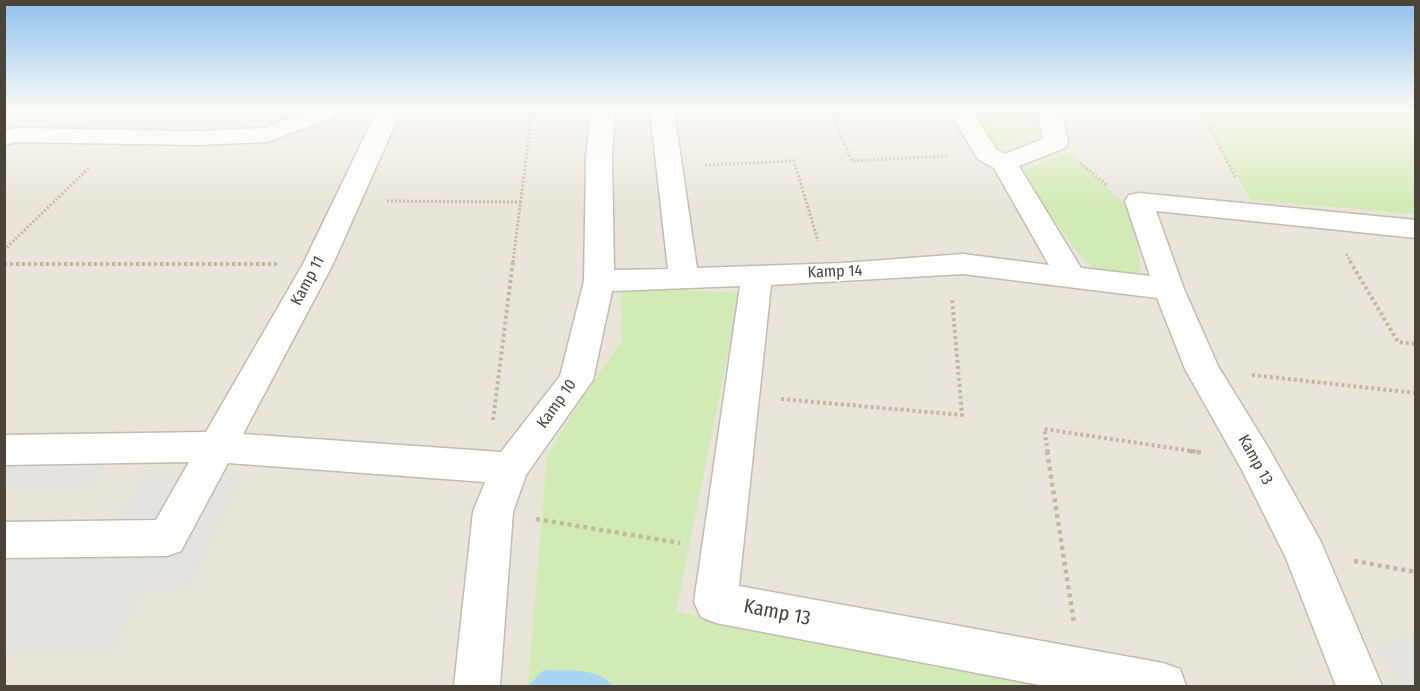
<!DOCTYPE html>
<html>
<head>
<meta charset="utf-8">
<style>
	body { margin:0 }
	#map { position:relative; width:1420px; height:691px; overflow:hidden; background:#f6f3ec; font-family:"Fira Sans Condensed",sans-serif }
	canvas { display:block }
	.frame { position:absolute; inset:0; border:6px solid #4b4439; pointer-events:none }
</style>
</head>
<body>
<div id="map">
<canvas width="1420" height="691"></canvas>
<div class="frame"></div>
</div>
<script>
const g = document.querySelector('canvas').getContext('2d');
g.lineJoin = 'round';
function paint(path, color) {
  g.fillStyle = color;
  g.fill(path, 'evenodd');
}
function strokePath(path, color, width, dash) {
  g.strokeStyle = color;
  g.lineWidth = width;
  g.lineCap = dash ? 'butt' : 'round';
  g.setLineDash(dash || []);
  g.stroke(path);
}
function write(font, color, halo, rows, align = 'center') {
  g.font = font + ' "Fira Sans Condensed",sans-serif';
  g.lineWidth = 4.5;
  g.setLineDash([]);
  g.textBaseline = 'middle';
  g.strokeStyle = halo;
  g.fillStyle = color;
  for (const [text, x, y, turn = 0] of rows) {
    g.save();
    g.translate(x, y);
    g.rotate((+turn || 0) * Math.PI / 180);
    g.textAlign = isNaN(turn) ? turn : align;
    if (halo) g.strokeText(text, 0, 0);
    g.fillText(text, 0, 0);
    g.restore();
  }
}
paint(new Path2D(`
	M5 111H1415V686H5Z`), '#eae5da');
paint(new Path2D(`
	M966 111H1038L1048 136 994 149Z
	M1197 111H1415V214L1251 200Z
	M1070 152 1134 213 1141 273C1129 275 1110 277 1099 272 1077 260 1037 193 1022 170Z
	M621 287 740 293 676 612 1072 682 1073 686H614L606 678 528 685 547 457 582 398 622 341Z`), '#d2eab5');
paint(new Path2D(`
	M112 452 89 487 5 488 4 454Z
	M148 477H241L187 588 143 592 109 653 5 652 4 521 119 520Z
	M1415 636V686H1408L1374 646Z`), '#e5e3e0');
paint(new Path2D(`
	M544 670C569 671 597 667 614 686H528Z`), '#a9d4f2');
const street = new Path2D(`
	M308 111H342L338 116 267 142 198 145 16 142 4 145V131L16 128 198 131 264 128Z
	M377 111H401L333 264 243 434 501 452 560 376 584 281 586 156 591 111H615L612 156 614 270 668 269 650 111H674L697 268 843 263 963 254 1049 265 994 168 978 159 949 111H973L996 149 1005 154 1043 139 1038 111H1062L1068 143 1065 148 1019 166 1081 268 1150 276 1125 201 1129 195 1139 193 1416 220V238L1156 211 1184 289 1218 366 1269 449 1320 540 1382 686H1336L1286 558 1242 470 1185 369 1157 298 963 274 771 285 739 586 1163 663 1180 669 1186 686H1045L716 623 701 617 694 602 740 286 612 291 593 380 526 475 513 512 500 686H454L473 512 485 482 228 463 181 551 167 556 4 558V522L156 520 189 462 4 465V435L206 432 303 264Z`);
strokePath(street, '#c2bbae', 3);
strokePath(new Path2D(`
	M830 111 852 161 948 156
	M1202 111 1235 177
	M1080 163 1107 185
	M705 165 794 161 818 241
	M387 201 521 202
	M4 250 90 167
	M1346 254 1351 262
	M513 262 532 111`), '#c4b79f', 3, [2, 2]);
strokePath(new Path2D(`
	M1350 261 1398 342 1416 344
	M4 264H277
	M1252 375 1416 393
	M781 399 962 415 952 298
	M493 420 513 261
	M1048 452 1044 429 1199 452`), '#c4b79f', 4, [3, 3]);
strokePath(new Path2D(`
	M1047 451 1074 623
	M1189 451 1205 453
	M536 519 680 543
	M1354 561 1416 572`), '#c4b79f', 4.5, [4, 4]);
paint(street, '#fff');
const sky = g.createLinearGradient(0, 0, 0, 208);
sky.addColorStop(0, '#8fc1ec');
sky.addColorStop(0.53, '#fbfaf6');
sky.addColorStop(1, '#fbfaf600');
g.fillStyle = sky;
g.fillRect(0, 0, 1420, 208);
write('16px', '#4b4439', '#fff', [
	["Kamp 14",835,272,-2],
	["Kamp 11",308,281,-62],
	["Kamp 10",557,404,-55],
	["Kamp 13",1255,460,61]
]);
write('20px', '#4b4439', '#fff', [
	["Kamp 13",777,613,11]
]);
</script>
</body>
</html>
